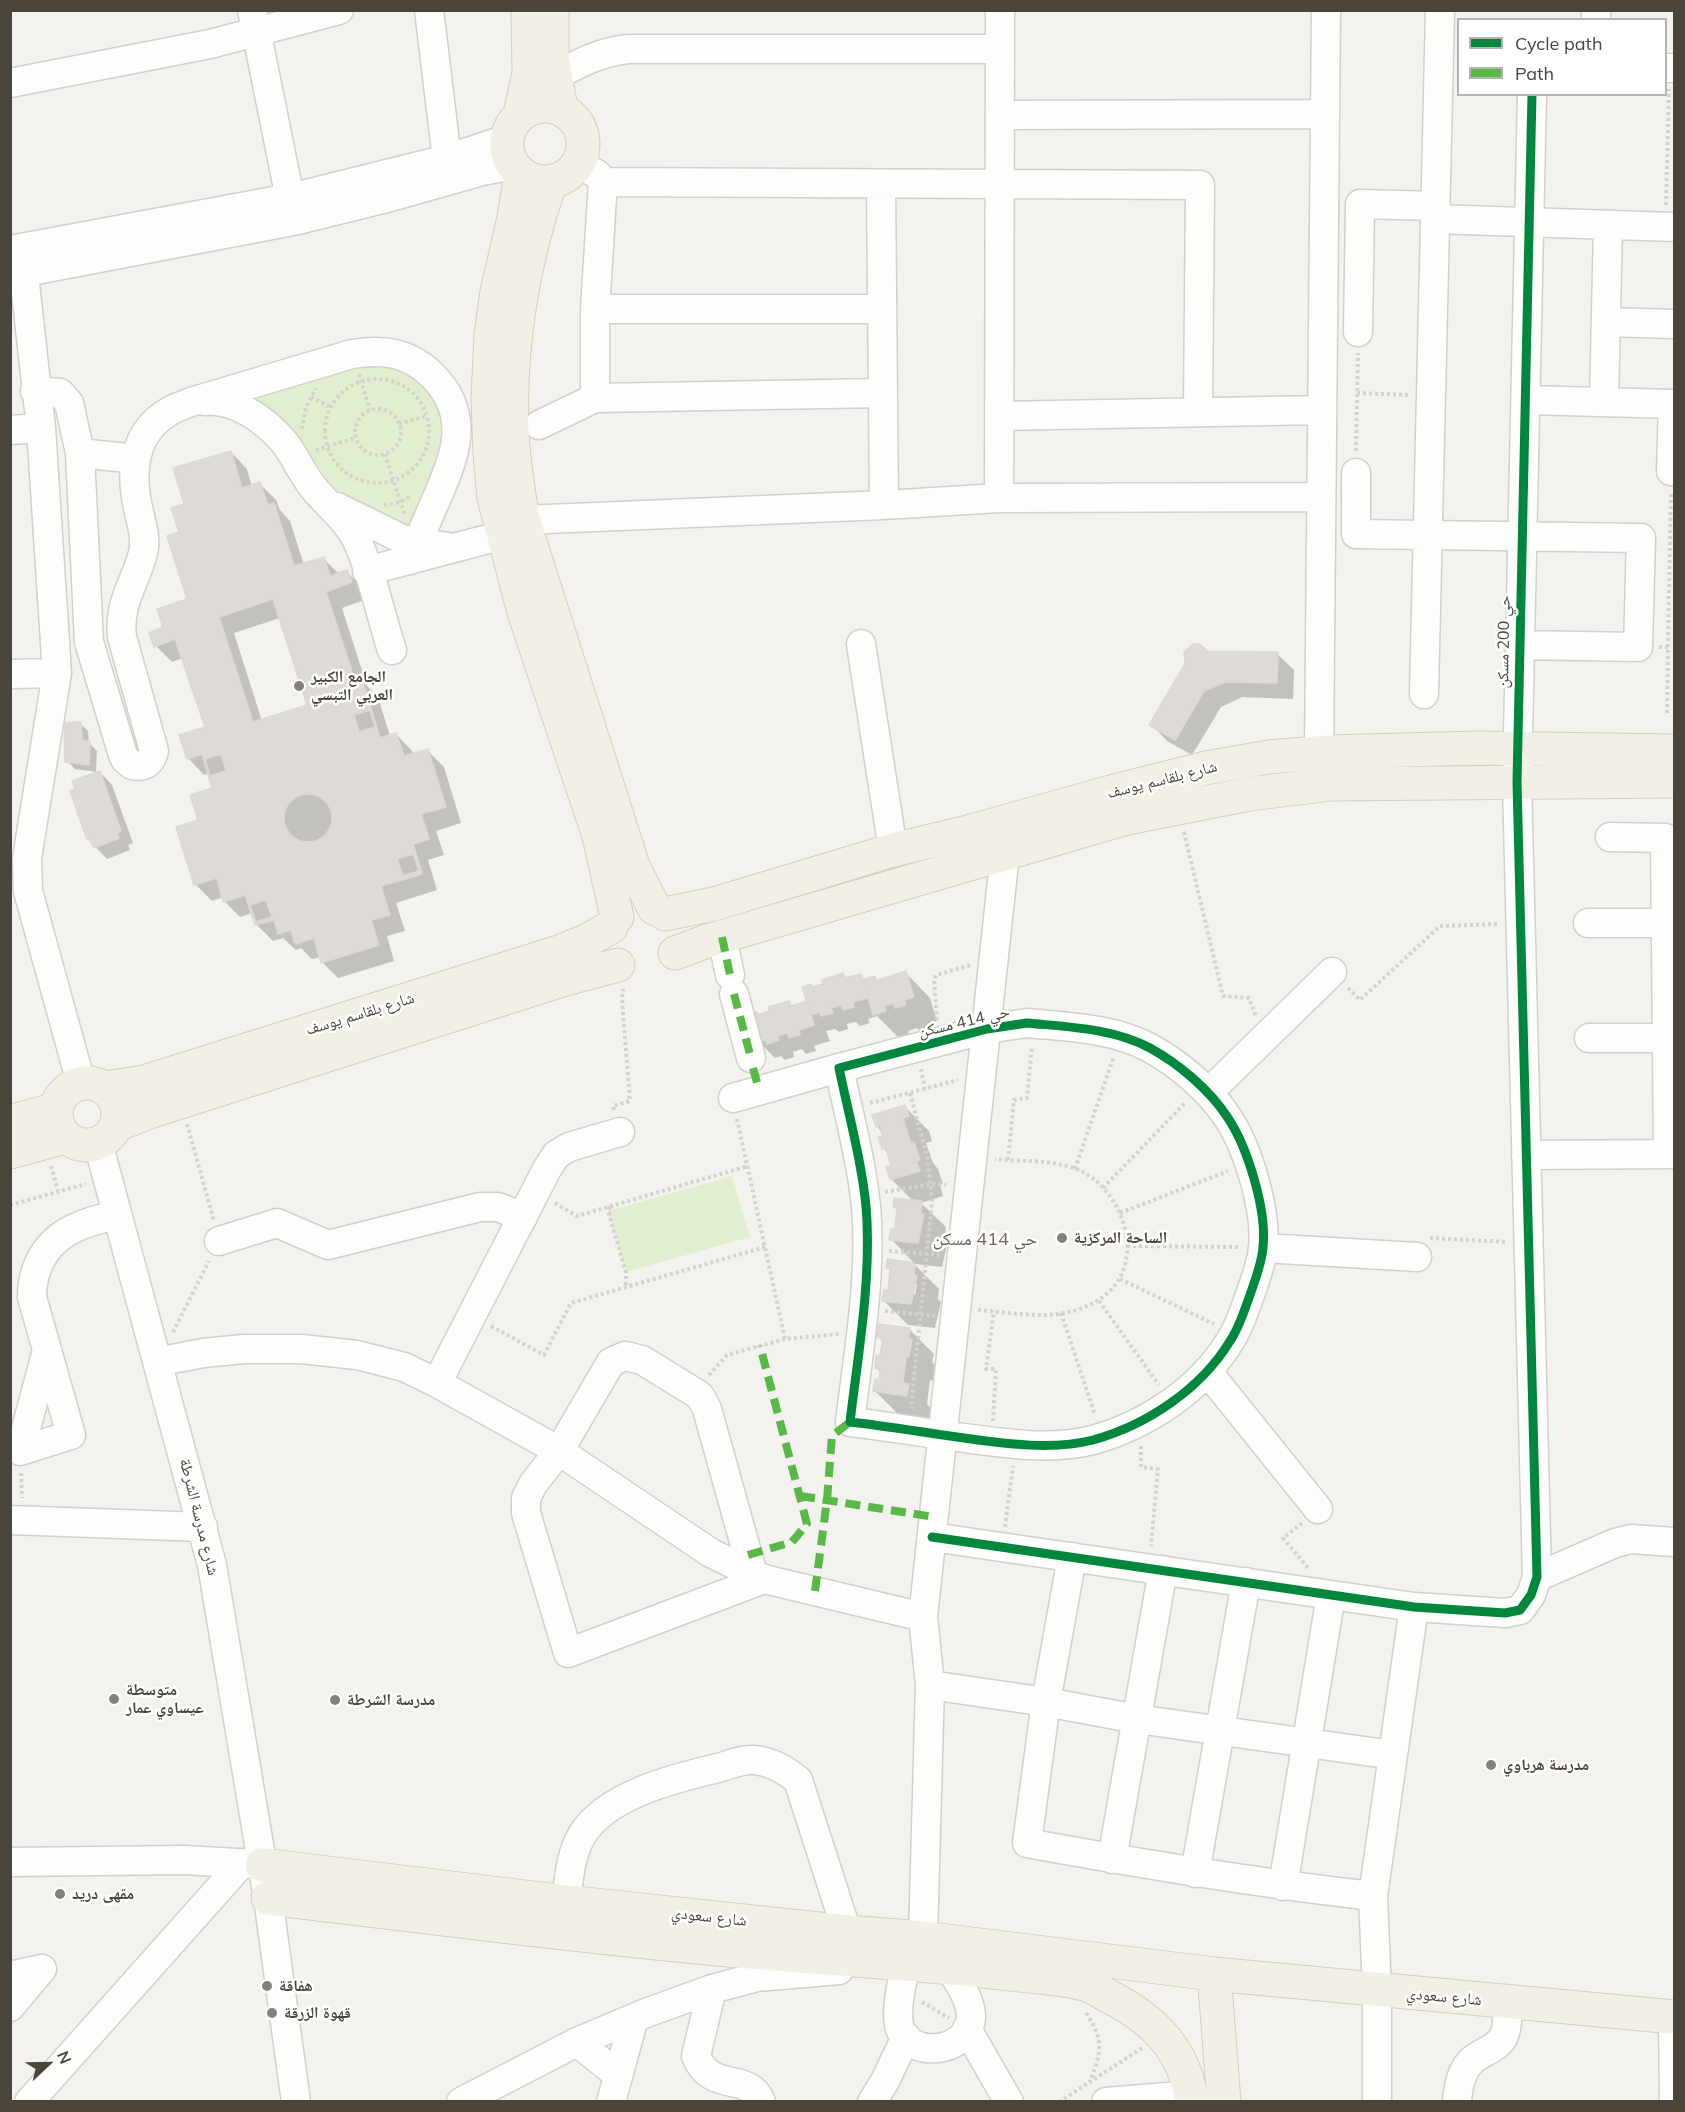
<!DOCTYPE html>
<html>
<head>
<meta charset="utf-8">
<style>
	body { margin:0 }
	#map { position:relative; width:1685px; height:2112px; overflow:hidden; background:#f4f2ee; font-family:Mulish,sans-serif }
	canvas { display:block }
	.frame { position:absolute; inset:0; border:12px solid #4b4439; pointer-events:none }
	.legend { position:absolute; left:1457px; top:18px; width:210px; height:78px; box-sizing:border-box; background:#fff; border:2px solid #b7b4b0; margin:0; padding:8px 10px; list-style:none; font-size:18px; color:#4b4439 }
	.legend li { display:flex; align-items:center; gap:12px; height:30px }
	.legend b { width:30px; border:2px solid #b7b4b0 }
	.north { position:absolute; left:18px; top:2034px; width:60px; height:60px; -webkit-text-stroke:4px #fff; paint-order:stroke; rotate:68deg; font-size:16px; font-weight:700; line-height:24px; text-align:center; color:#4b4439 }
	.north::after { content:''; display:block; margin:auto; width:21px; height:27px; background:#4b4439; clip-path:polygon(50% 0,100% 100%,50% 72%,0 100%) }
</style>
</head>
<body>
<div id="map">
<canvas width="1685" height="2112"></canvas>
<div class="frame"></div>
<ul class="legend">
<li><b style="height:8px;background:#00873e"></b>Cycle path</li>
<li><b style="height:8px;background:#58b947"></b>Path</li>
</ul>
<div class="north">N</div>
</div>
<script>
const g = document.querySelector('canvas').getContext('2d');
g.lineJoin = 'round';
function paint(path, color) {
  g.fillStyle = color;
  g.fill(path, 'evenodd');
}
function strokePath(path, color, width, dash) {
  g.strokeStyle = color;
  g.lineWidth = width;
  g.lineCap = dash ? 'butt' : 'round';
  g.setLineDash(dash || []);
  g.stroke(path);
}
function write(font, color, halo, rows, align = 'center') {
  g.font = font + ' Mulish,"Noto Naskh Arabic",sans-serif';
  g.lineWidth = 5;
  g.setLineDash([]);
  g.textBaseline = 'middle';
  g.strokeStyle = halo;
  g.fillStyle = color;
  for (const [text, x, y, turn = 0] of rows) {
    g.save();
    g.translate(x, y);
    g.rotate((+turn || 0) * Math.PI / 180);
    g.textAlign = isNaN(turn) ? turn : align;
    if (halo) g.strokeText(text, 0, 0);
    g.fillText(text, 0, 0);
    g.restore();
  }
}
paint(new Path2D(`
	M366 362 391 363 432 389 447 432 432 480 408 526C384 516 353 505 334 488 321 478 316 464 307 451 292 429 273 413 252 396Z
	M732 1176 750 1237 626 1272 608 1211Z`), '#e1eecf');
paint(new Path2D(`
	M231 452 247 469 252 487 260 484 276 500 280 510 290 521 304 565 324 559 339 574 347 572 363 588 367 599 342 608 367 686 378 697 390 736 396 734 412 751 414 755 428 751 444 767 461 823 436 831 444 855 428 860 437 890 396 903 405 931 387 936 394 961 338 978 322 962 321 957 312 959 301 948 296 950 283 938 273 941 256 924 253 913 240 917 224 901 223 897 212 901 195 884 200 821 214 789 209 773 204 775 188 758 207 728 183 658 172 662 156 646 165 628 189 600 181 533 186 505ZM280 618 309 706 262 721 234 633Z
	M1208 652 1277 654 1294 670 1293 699 1242 697 1221 707 1192 755 1167 741 1151 724Z
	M81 724 88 731 89 743 97 751 96 772 75 769 67 761Z
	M100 772 112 785 133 843 128 845 130 850 107 859 88 839Z
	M906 973 930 998 937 1021 928 1024 929 1029 921 1032 917 1028 908 1031 909 1035 899 1038 877 1016 868 1019 870 1023 860 1026 856 1022 847 1024 848 1029 839 1032 835 1029 826 1031 830 1041 814 1046 816 1051 806 1054 802 1049 793 1052 794 1057 785 1060 781 1056 775 1058 759 1042 757 1013 759 1016 789 1002 793 1007 809 1002 811 986 813 988 825 985 843 975 847 979 860 975 865 980 875 978 878 981Z
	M905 1107 929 1131 932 1141 926 1143 933 1163 938 1169 943 1184 940 1185 943 1196 921 1203 946 1227 945 1237 948 1240 942 1267 915 1264 891 1239 896 1231 898 1210 895 1206 914 1202 892 1180 888 1168 893 1167 889 1154 884 1149 885 1137 877 1126Z
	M914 1264 939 1289 938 1299 941 1302 935 1328 908 1325 884 1301 889 1292 891 1271 888 1268ZM914 1284H917L915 1295 912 1293Z
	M909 1329 934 1354 932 1362 935 1365 933 1381 930 1380 927 1404 933 1410 931 1419 899 1415 875 1391 880 1381 881 1373 876 1368 882 1358 884 1342 879 1337Z`), '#0003');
const building = new Path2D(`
	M231 451 242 488 260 482 268 505 274 503 294 566 324 557 330 576 347 570 352 582 326 592 355 681 362 679 380 738 396 733 404 756 428 749 446 807 421 814 429 839 413 844 422 874 381 886 390 915 371 920 379 945 321 963 314 938 295 944 291 930 278 934 274 920 255 925 245 895 223 902 217 878 194 885 176 827 198 820 190 795 212 788 202 754 187 759 179 735 205 727 175 639 154 647 149 633 163 627 157 609 187 599 167 536 179 532 171 508 184 504 173 468ZM273 599 307 705 253 722 219 617Z
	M1193 644H1199L1208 651 1278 652 1277 683 1225 682 1204 691 1175 740 1149 725 1185 664 1184 652Z
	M370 710 375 727 359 732 354 715Z
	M81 722 82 740 90 742 89 765 65 762 64 723Z
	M221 754 226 771 210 776 205 759Z
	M100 771 121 831 117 833 119 838 94 848 90 839 87 840 70 791 75 789 72 781Z
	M284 818a24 24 0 1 1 48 0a24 24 0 1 1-48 0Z
	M413 854 419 871 403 876 397 859Z
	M266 900 272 917 256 922 250 905Z
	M906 971 914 997 904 1000 906 1005 895 1008 894 1003 884 1006 886 1011 873 1015 863 980 875 976 876 981Z
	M843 973 845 978 861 974 868 998 853 1002 854 1007 843 1010 841 1005 831 1008 833 1013 821 1016 820 1012 811 1015 802 987 811 984 812 987 823 984 822 980Z
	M789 1001 791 1006 807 1001 814 1025 799 1030 800 1035 789 1038 787 1033 777 1036 779 1040 767 1044 766 1040 757 1042 749 1014 757 1012 758 1015 769 1011 768 1007Z
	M905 1105 909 1116 903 1118 911 1144 914 1142 920 1160 916 1161 920 1171 890 1180 886 1167 891 1166 886 1148 882 1149 878 1137 883 1136 880 1125 876 1127 872 1115Z
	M894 1198 922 1201 921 1214H924L918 1243 889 1240 891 1229H895L897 1207H893Z
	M887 1259 915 1263 914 1275 917 1276 911 1304 882 1301 884 1290 888 1291 890 1269 886 1268Z
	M879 1324 910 1328 908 1339H912L909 1357H906L903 1383 909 1384 907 1396 873 1391 875 1379 879 1380 880 1369 875 1368 876 1356H880L883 1338H877Z`);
paint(building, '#dedbd6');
strokePath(building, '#dcd9d4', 1.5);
const minor = new Path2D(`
	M252 10 290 198
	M429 10 447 159
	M1596 20V10
	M1666 68H1674
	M554 77C579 63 600 52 628 49H1000
	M10 83 210 44 339 10
	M1000 115 1325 114
	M577 164 597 174 603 182 595 309V398
	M603 182 1200 185 1198 412
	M881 185 884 505
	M1435 219 1674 227
	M21 248 41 428 57 673 27 858 28 891 81 1083
	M10 250 290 198 447 159 507 139
	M10 275 298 220 383 199 482 171 514 165
	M595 309H882
	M1606 322 1674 324
	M1358 332 1360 204 1436 206
	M35 391 60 393 69 403 80 453 89 642 123 755 125 759 132 765C144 768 151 763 154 751L122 637C118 603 135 584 143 553 147 539 141 522 138 508 130 471 133 432 170 411 177 407 184 405 191 402L352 354C384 349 409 352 433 376 472 416 455 456 436 500 427 520 419 540 410 560
	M1527 400 1673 404 1671 471
	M205 401C236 399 264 419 284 442 296 457 303 477 317 492 332 509 350 523 359 545 373 577 381 617 392 650
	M1604 401 1608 225
	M999 416 1322 410
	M539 425 595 398 882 393
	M10 430 41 428
	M80 453 136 459
	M1356 473V534L1641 538 1638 647 1519 645
	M999 498 1000 10
	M337 507 402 539 453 548
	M523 520 884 505 999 498 1321 497
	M367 571 503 535
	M861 644 893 850
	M10 674 57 673
	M1424 694 1440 10
	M1319 753 1326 10
	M1610 837 1665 838 1668 1154
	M1588 923H1674
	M722 937 730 975
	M734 994 751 1058
	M1027 1023C1068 1027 1113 1028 1150 1048 1179 1064 1210 1090 1228 1118 1248 1148 1267 1211 1263 1247 1262 1263 1255 1280 1250 1295 1244 1311 1239 1328 1230 1341 1201 1389 1147 1425 1093 1440 1050 1451 1001 1443 957 1437 921 1432 886 1426 850 1422 858 1355 870 1288 867 1221 865 1174 849 1116 839 1068L987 1029Z
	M1589 1038H1674
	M1208 1093 1332 972
	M733 1098 839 1068
	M98 1143 212 1565 268 1898 296 2102
	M1526 1155 1674 1154
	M219 1241 277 1223 328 1245 480 1207H498L523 1217
	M1263 1248 1417 1257
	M47 1350 20 1451 71 1435 32 1297C32 1266 47 1240 77 1227 89 1221 104 1218 117 1215
	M157 1362 203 1353 244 1349H301L357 1355 404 1367 437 1383 559 1451 711 1553 764 1579 923 1617
	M1207 1371 1318 1509
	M437 1383 547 1169 556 1155 569 1147 620 1132
	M10 1520 203 1527
	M932 1537 1414 1607 1505 1613 1520 1610 1531 1595 1537 1577 1517 782 1532 94
	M1072 1557 1046 1702 1137 1719 1393 1755
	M753 1574 707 1409 700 1396 694 1392 642 1360 625 1356 611 1362 559 1451 533 1484 526 1498V1513L568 1653 764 1579
	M1537 1577 1615 1543 1631 1539 1674 1542
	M930 1685 1046 1702 1027 1843C1142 1864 1256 1883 1373 1896
	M1112 1859 1163 1570
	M10 1862 185 1860 254 1864
	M1195 1873 1246 1582
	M1283 1886 1331 1595
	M566 1902C569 1880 570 1855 582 1835 606 1795 675 1778 718 1768 729 1765 742 1759 753 1760 771 1761 785 1770 798 1780L847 1932
	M937 1954C950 1968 972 1997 971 2018 968 2054 907 2060 899 2025 896 2010 901 1981 907 1966 910 1956 918 1947 923 1938L930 1685 923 1617 1005 853
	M10 1976 42 1969 10 2007
	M712 1989 696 2056C711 2094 750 2071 761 2102
	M1673 2017 1674 2102
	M967 2029 1009 2102
	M577 2042 618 2075
	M29 2102 242 1863
	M461 2102 577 2042 646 2013 712 1989 757 1977 839 1970
	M611 2102 634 2018
	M872 2102 885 2081 906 2037
	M1106 2102 1191 2095
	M1377 2102V1991L1373 1896 1414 1607
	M1457 2102C1458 2085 1462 2065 1478 2056 1488 2050 1499 2046 1504 2036 1508 2027 1507 2013 1509 2003`);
const major = new Path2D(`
	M552 10V56L561 109
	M507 144a38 38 0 1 1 76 0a38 38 0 1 1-76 0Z
	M520 114 529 73 528 10
	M521 173 514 218 497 292 491 335 488 398 490 453 494 498 524 612 599 836 617 917
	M551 181C523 259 509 346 512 429 513 459 518 490 523 520L633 866 654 908
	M665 914 714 904 893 850 968 832 1111 792 1206 768 1269 757 1329 752 1476 748 1674 751
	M675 953 710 940 1127 818 1249 794 1331 784 1674 781
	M56 1114a31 31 0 1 1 62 0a31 31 0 1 1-62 0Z
	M105 1088 144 1082 559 952 586 941 611 927
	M10 1122 56 1109
	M116 1125 152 1111 565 979 618 965
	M10 1152 65 1137
	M262 1865 566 1902 847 1932 923 1938 1214 1974 1224 2102
	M268 1898C432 1917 597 1939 762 1953 845 1960 927 1964 1010 1974 1033 1977 1061 1978 1084 1984 1093 1986 1102 1993 1110 1997 1155 2020 1185 2051 1192 2102
	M1214 1974 1674 2017`);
strokePath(minor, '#d2d0cb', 31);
strokePath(major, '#d6cebb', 35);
strokePath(new Path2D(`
	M1666 205 1669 89
	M359 374 370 410
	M325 431a52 52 0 1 1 104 0a52 52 0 1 1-104 0Z
	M1357 393 1409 395
	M311 397 332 408
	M355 432a23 23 0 1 1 46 0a23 23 0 1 1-46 0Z
	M399 424 427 416
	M302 429 306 407 316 388
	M316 450 355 438
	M1356 451 1358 353
	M385 454 405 516
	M384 505 400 502 411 496
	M1670 539 1671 493
	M1659 647H1668L1667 715
	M1668 647 1670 539
	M1184 832 1223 996 1249 998 1256 1016
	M1348 988 1360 1000 1440 926 1499 924
	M937 1020 934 980 936 975 971 965
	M921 1069 925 1089
	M910 1093 928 1160 932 1201 911 1408
	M870 1103 958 1080
	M614 1110 613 1106 630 1101 622 1000 623 989
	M737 1119 785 1339 839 1334
	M187 1124 214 1221
	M1008 1160 1014 1100 1027 1098 1032 1046
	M51 1166 58 1191
	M1075 1169 1114 1056
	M1103 1188 1186 1102
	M885 1192 932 1184 946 1185
	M555 1203 577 1216 748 1166
	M10 1205 86 1184
	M610 1207 608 1211 626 1272V1287
	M1120 1213 1228 1171
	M1430 1238 1507 1242
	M1127 1246 1240 1247
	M889 1251 941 1255
	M1120 1279 1214 1324
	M1099 1301 1159 1385
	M978 1310C1007 1312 1041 1319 1069 1312 1088 1308 1108 1297 1118 1281 1141 1244 1118 1189 1081 1171 1056 1159 1022 1162 995 1159
	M885 1311 935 1316
	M1061 1313 1095 1415
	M491 1326 544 1355 571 1303 765 1247
	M173 1332 209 1261
	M709 1375 727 1355 785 1339
	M993 1421 996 1369H986L994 1311
	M1141 1446V1467L1158 1469 1151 1546
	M21 1473 22 1498
	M1302 1523 1283 1538 1309 1569
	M1005 1527 1013 1466
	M922 2002 949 2018
	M1086 2013C1104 2040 1102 2052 1090 2081
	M1059 2102 1142 2048`), '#d3d2cc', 4, [3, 3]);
strokePath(minor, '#fdfdfc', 28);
strokePath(major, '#f2efe6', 33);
strokePath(new Path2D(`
	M722 937 730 975
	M734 994 751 1058
	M753 1068 759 1090
	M800 1496 934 1517
	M748 1555 792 1542 807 1524 760 1346
	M815 1591 827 1500 832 1436 850 1422`), '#58b947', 8, [15, 8]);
strokePath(new Path2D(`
	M1027 1023C1068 1027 1113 1028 1150 1048 1179 1064 1210 1090 1228 1118 1248 1148 1267 1211 1263 1247 1262 1263 1255 1280 1250 1295 1244 1311 1239 1328 1230 1341 1201 1389 1147 1425 1093 1440 1050 1451 1001 1443 957 1437 921 1432 886 1426 850 1422 858 1355 870 1288 867 1221 865 1174 849 1116 839 1068L987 1029Z
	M932 1537 1414 1607 1505 1613 1520 1610 1531 1595 1537 1577 1517 782 1532 94`), '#00873e', 9);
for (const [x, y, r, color] of [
	[299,686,6,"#868178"],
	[1062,1238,6,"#868178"],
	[114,1699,6,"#868178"],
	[335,1700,6,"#868178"],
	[1491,1765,6,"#868178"],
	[60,1894,6,"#868178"],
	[267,1986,6,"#868178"],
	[272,2013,6,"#868178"]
]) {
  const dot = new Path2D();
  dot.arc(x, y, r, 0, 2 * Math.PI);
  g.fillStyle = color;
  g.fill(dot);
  strokePath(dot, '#fff', 2);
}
write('16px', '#4b4439', '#fff', [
	["حي 200 مسكن",1504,642,-89],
	["شارع بلقاسم يوسف",1162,780,-14],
	["شارع بلقاسم يوسف",360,1014,-17],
	["حي 414 مسكن",964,1022,-13],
	["شارع مدرسة الشرطة",199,1517,76],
	["شارع سعودي",709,1917,6],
	["شارع سعودي",1444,1997,5]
]);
write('bold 16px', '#4b4439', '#fff', [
	["الجامع الكبير",311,677],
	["العربي التبسي",311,695],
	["الساحة المركزية",1074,1238],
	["متوسطة",126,1690],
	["عيساوي عمار",126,1708],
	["مدرسة الشرطة",347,1700],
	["مدرسة هرباوي",1503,1765],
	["مقهى دريد",72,1894],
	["هفاقة",279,1986],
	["قهوة الزرقة",284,2013]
], 'left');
write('18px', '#6e6250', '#fff', [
	["حي 414 مسكن",985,1240]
]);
</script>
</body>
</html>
